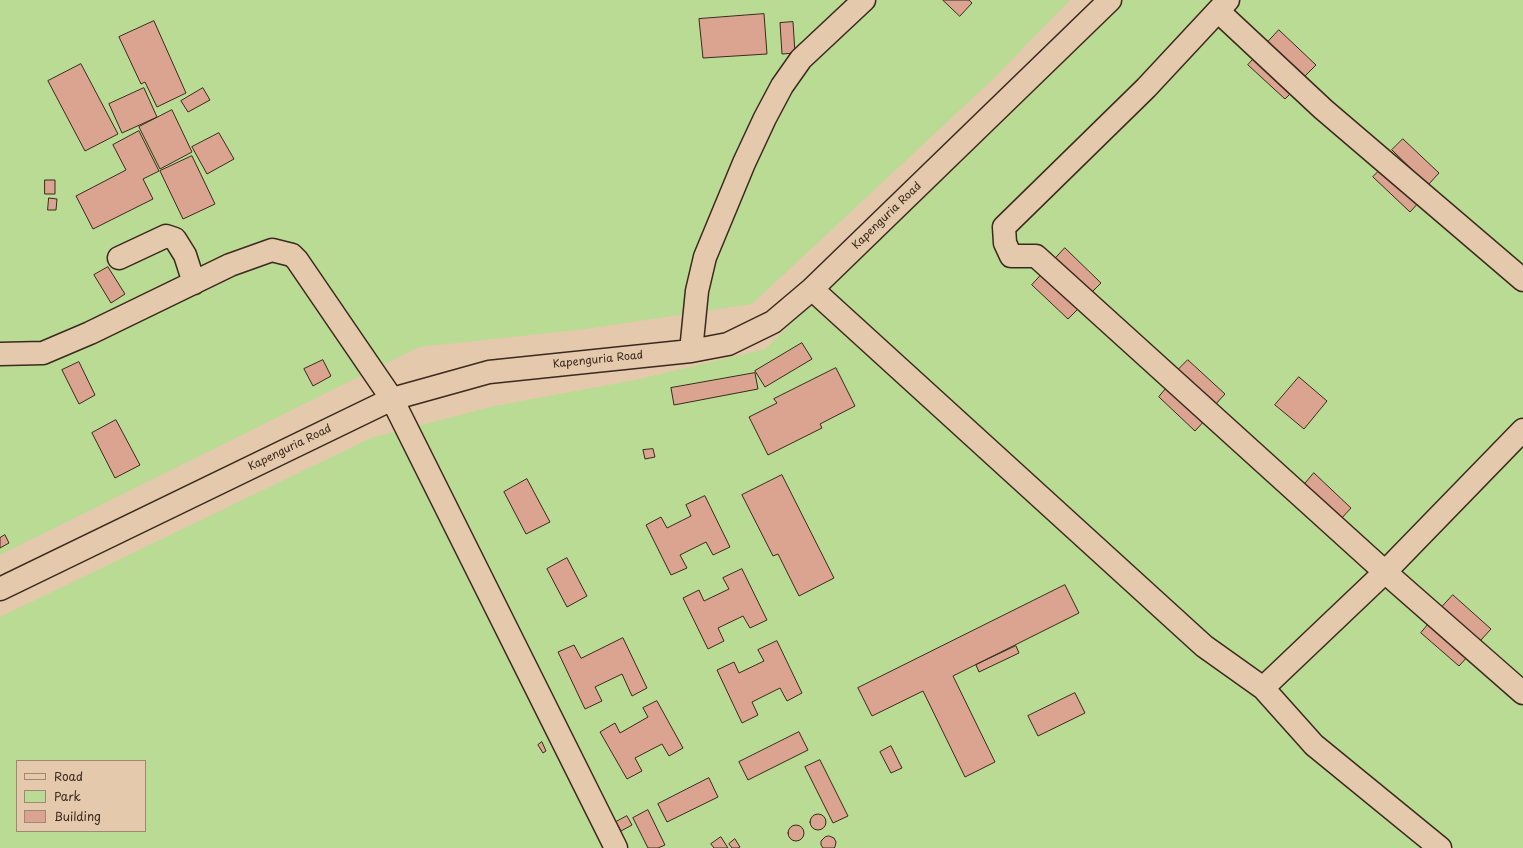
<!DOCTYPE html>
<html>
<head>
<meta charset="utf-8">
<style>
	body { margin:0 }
	#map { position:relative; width:1523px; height:848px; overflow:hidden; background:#e4c9ac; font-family:"Playpen Sans",sans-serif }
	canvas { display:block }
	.legend { position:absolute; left:16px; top:760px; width:130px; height:72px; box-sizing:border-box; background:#e4c9ac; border:1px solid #a08973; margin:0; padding:5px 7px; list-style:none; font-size:12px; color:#3b2a1e }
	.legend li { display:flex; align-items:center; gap:8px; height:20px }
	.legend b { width:20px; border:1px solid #a08973 }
</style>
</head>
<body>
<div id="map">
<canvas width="1523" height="848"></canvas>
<ul class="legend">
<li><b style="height:5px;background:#e4c9ac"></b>Road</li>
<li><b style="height:11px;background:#badb94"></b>Park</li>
<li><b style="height:11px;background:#daa490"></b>Building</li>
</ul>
</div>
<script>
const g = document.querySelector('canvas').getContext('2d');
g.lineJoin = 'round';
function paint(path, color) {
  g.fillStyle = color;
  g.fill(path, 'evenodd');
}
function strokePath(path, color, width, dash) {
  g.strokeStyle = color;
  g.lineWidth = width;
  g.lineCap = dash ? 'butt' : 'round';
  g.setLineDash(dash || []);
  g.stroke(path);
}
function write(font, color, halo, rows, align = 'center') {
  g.font = font + ' "Playpen Sans",sans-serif';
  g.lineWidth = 3;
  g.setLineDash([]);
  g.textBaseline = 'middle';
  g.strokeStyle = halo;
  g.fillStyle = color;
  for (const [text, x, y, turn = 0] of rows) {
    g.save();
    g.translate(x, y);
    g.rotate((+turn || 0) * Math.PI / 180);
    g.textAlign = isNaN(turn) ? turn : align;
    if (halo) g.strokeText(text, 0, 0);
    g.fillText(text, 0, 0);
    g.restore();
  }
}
paint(new Path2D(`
	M0 0H1070L991 81 752 304 586 329 419 347 0 555Z
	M1123 0H1523V848H0V617L371 438 494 406 635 380 765 349ZM17 761H145V831H17Z`), '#badb94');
const building = new Path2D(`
	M943 0H969L972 3 960 16Z
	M764 14 767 54 703 58 699 19Z
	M154 21 186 93 157 107 145 82 141 84 119 37Z
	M793 22 795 53 782 54 780 23Z
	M1279 30 1316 65 1305 76 1268 42Z
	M1259 53 1296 88 1285 99 1248 65Z
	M81 64 118 134 85 151 48 81Z
	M144 88 157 117 122 133 109 104Z
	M203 88 210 100 188 112 181 101Z
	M172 110 192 152 160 169 139 127Z
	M139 131 159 171 143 179 153 199 93 229 76 196 126 170 113 145Z
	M219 133 234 159 207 174 192 147Z
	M1403 139 1439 173 1428 185 1392 150Z
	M192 156 215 204 183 219 160 171Z
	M1384 166 1421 200 1410 212 1373 177Z
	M45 180H55V194H45Z
	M49 198 57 199 56 210H48Z
	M1065 248 1101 283 1090 294 1054 260Z
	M108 267 125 294 111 303 94 275Z
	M1043 273 1079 308 1068 319 1032 285Z
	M802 343 812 359 765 387 755 371Z
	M323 360 331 376 313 386 304 369Z
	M1188 360 1225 394 1214 406 1177 371Z
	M79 362 95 395 79 404 62 370Z
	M836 368 855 406 820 424 822 428 768 455 749 417 777 403 774 399Z
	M755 373 758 389 674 405 671 388Z
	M1299 377 1327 401 1304 429 1275 405Z
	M1169 385 1206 419 1195 431 1159 397Z
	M116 420 140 465 115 478 92 433Z
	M653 449 655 457 645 459 643 450Z
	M1314 473 1351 508 1340 520 1304 485Z
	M782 475 834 578 799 596 778 554 773 556 742 495Z
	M527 479 550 522 526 534 504 492Z
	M705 496 730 547 713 555 706 542 680 555 687 568 671 575 646 525 661 517 667 528 691 516 686 505Z
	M5 535 9 543 0 548V538Z
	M567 558 587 596 567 607 547 569Z
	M742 569 767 620 750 628 743 616 718 628 724 641 708 649 683 598 699 590 704 601 729 589 723 578Z
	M1065 585 1079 613 953 676 995 762 965 777 923 691 872 716 858 688Z
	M1453 595 1491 629 1480 641 1442 607Z
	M1432 620 1470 654 1459 666 1421 633Z
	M623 638 647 688 632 696 622 674 595 687 602 701 585 709 558 652 574 645 581 658Z
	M777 641 802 693 787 701 780 688 752 702 758 715 742 723 717 670 734 662 739 673 764 661 758 650Z
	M1016 646 1019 653 979 672 976 665Z
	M1075 693 1085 713 1038 736 1028 716Z
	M657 701 683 748 669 756 662 744 635 758 642 771 627 779 600 732 615 723 620 733 648 717 643 708Z
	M799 732 808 750 748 780 739 762Z
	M542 742 546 751 543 753 538 745Z
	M891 746 902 768 891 773 880 752Z
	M820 760 848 816 833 823 805 767Z
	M709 778 718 797 667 822 658 804Z
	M648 810 665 845 658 848H648L633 818Z
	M810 822a8 8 0 1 1 16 0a8 8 0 1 1-16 0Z
	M627 816 632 825 621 831 616 822Z
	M788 833a8 8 0 1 1 16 0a8 8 0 1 1-16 0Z
	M829 836 834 838 836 842 835 847 834 848H823L821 845V841L825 837Z
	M721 837 728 848H714L711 844Z
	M735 839 740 847 738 848H732L729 844Z`);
paint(building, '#daa490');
strokePath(building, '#3b2a1e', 1);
const minor = new Path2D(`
	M1228 0 1146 88 1004 227 1005 243 1011 256H1036L1385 572 1523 693
	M1218 11 1323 109 1523 280
	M119 258 166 236 175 239 185 255 194 283
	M812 289 1204 646 1263 688 1314 745 1440 848
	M691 351 697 291 705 257 744 163 765 118 782 86 801 59 864 0
	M0 354 43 353 90 333 230 265 272 250 292 255 297 260 392 399 616 848
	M0 589 392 399 489 372 691 351 728 344 773 322 812 289 1110 0
	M1263 688 1385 572 1523 430`);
strokePath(minor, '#3b2a1e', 25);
strokePath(minor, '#e4c9ac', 22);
write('11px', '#3b2a1e', '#e4c9ac', [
	["Kapenguria Road",887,216,-44],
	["Kapenguria Road",598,360,-6],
	["Kapenguria Road",290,448,-26]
]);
</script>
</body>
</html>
